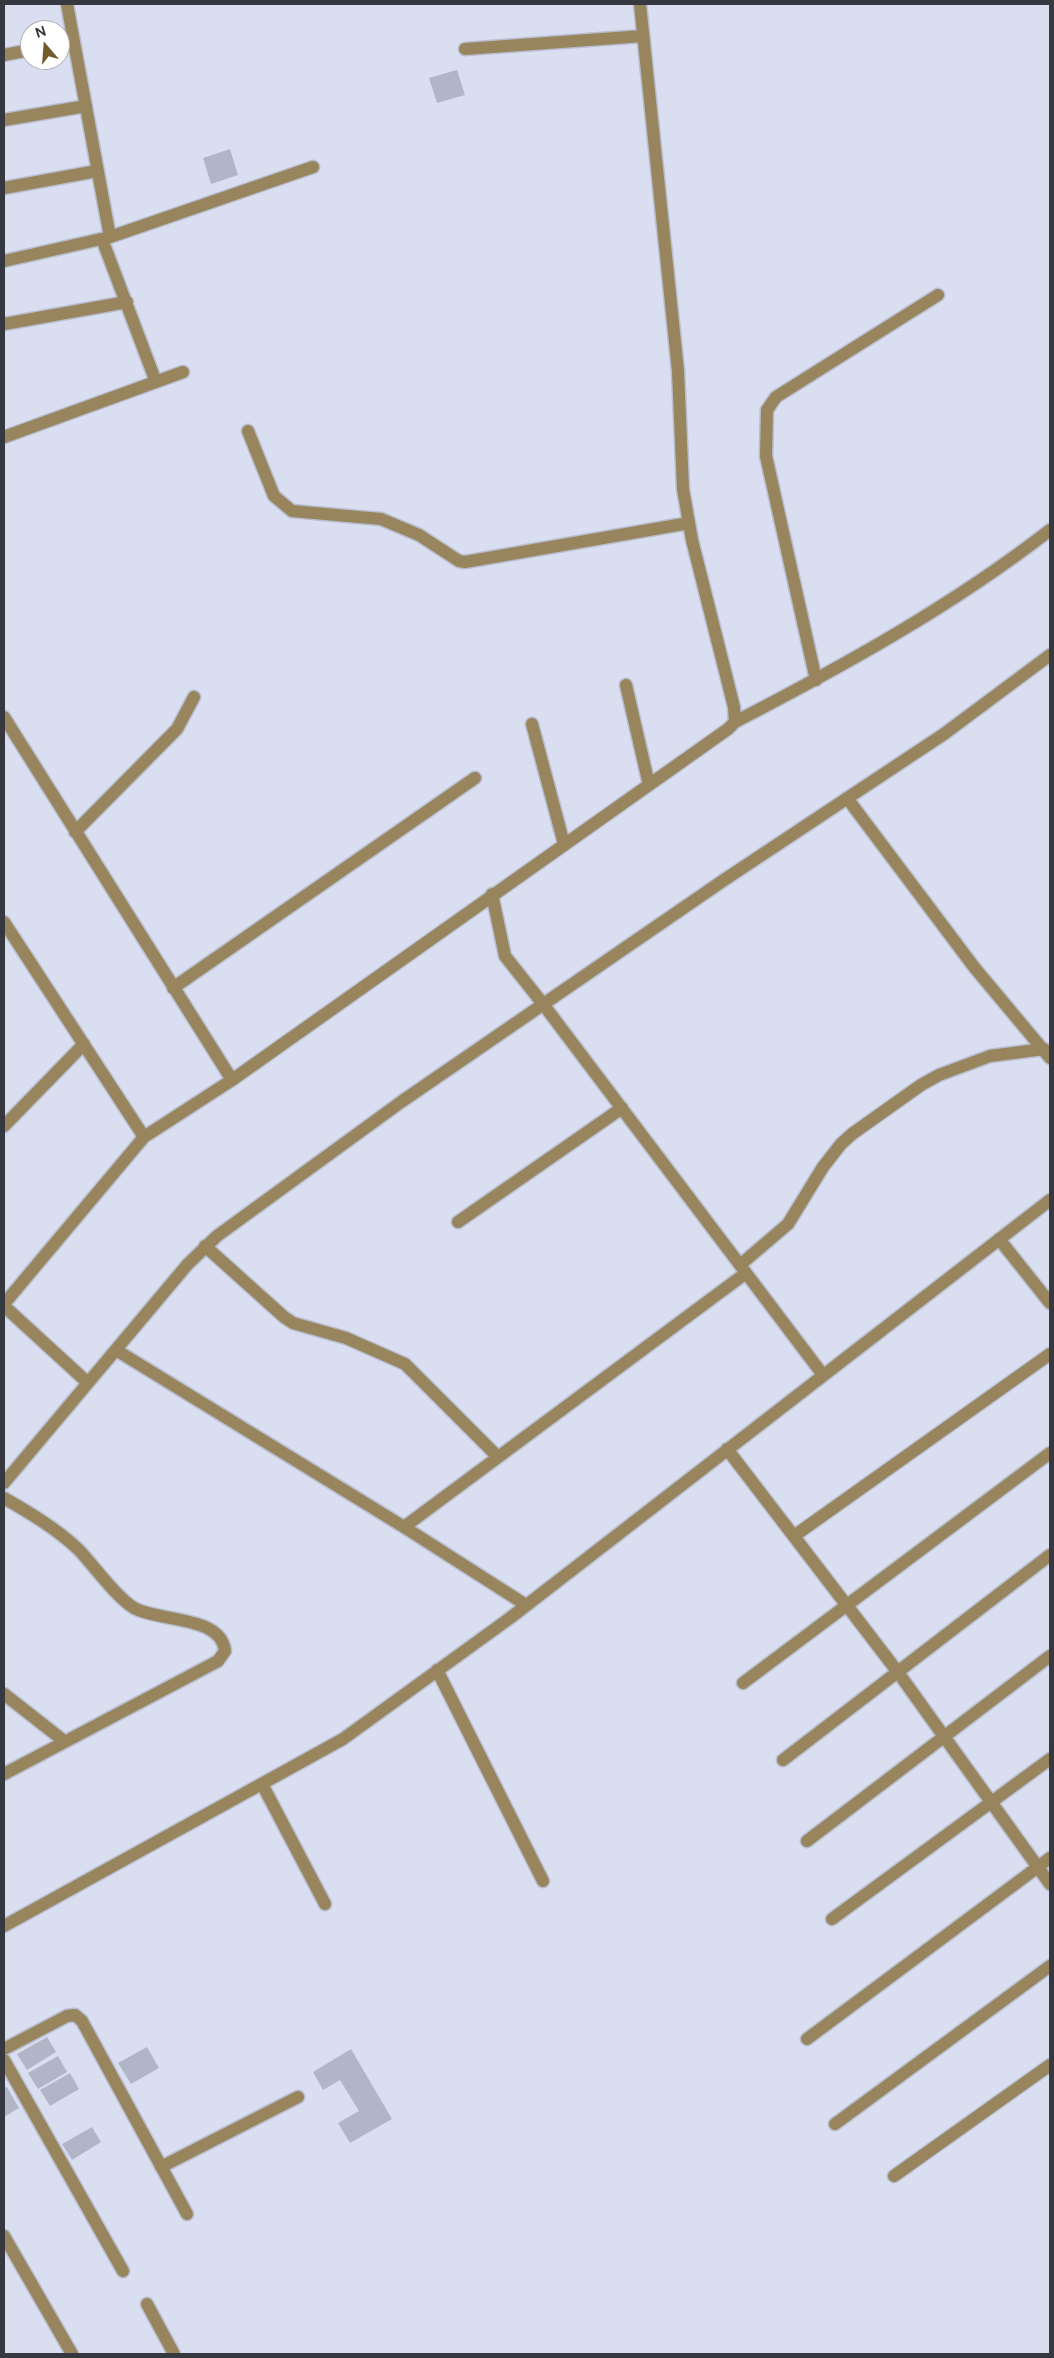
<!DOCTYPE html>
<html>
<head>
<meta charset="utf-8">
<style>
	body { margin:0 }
	#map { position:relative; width:1054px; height:2358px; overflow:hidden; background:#d9dff1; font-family:"DM Sans",sans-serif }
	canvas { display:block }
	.frame { position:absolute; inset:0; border:5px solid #36383f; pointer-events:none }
	.north { position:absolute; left:20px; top:20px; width:50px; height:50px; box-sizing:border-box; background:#fff; border:1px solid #afafb2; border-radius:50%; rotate:342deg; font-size:14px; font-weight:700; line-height:20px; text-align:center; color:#36383f }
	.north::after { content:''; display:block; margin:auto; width:18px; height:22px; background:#725c2b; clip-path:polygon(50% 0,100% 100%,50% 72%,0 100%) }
</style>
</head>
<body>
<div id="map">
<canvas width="1054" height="2358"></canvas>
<div class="frame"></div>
<div class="north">N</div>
</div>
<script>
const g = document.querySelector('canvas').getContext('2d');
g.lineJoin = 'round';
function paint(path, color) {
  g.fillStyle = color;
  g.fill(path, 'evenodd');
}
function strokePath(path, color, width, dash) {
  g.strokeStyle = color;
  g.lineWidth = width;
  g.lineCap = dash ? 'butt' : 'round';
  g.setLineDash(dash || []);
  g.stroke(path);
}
paint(new Path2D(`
	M457 70 465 95 437 103 429 78Z
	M230 149 238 175 211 184 203 158Z
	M47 2037 56 2052 27 2070 17 2054Z
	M147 2047 159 2068 131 2084 118 2063Z
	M351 2049 392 2119 350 2143 338 2123 359 2111 340 2080 323 2090 313 2072Z
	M58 2056 67 2072 38 2089 28 2073Z
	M70 2073 79 2089 50 2106 40 2090Z
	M7 2087 19 2108 4 2117V2088Z
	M92 2127 101 2142 72 2160 62 2144Z`), '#b0b6c7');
const minor = new Path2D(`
	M67 4 110 237
	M640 4 678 371 683 489 692 540 734 707 735 722
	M60 46 74 43
	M465 49 643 36
	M4 55 30 50
	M4 120 86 106
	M4 188 97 171
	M102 239 156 382
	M4 261 110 237 313 167
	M4 324 127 302
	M248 431 274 496 292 511 381 519 419 535 459 561 465 562 689 523
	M4 437 183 372
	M816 680 766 456 767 410 776 397 938 295
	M626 685 649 785
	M4 717 232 1080
	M532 724 564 844
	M847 798 974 967 1050 1058
	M75 832 177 729 194 697
	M492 894 505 956 543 1004 823 1375
	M4 922 144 1137
	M173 988 475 778
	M4 1126 84 1044
	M458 1222 622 1108
	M999 1239 1050 1303
	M205 1246 284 1317 293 1323 346 1338 405 1364 498 1457
	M740 1265 788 1224 823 1167 841 1144 852 1134 921 1085 939 1075 990 1056 1044 1049
	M4 1304 144 1137 232 1080 728 729 735 722C845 665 952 606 1050 530
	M4 1306 88 1383
	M116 1350 404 1527 526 1605
	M727 1449 897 1671 1050 1884
	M4 1483 187 1265 217 1236 401 1102 724 880 944 734 1050 655
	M4 1498C30 1513 57 1529 79 1550 94 1566 116 1597 134 1608 159 1622 221 1615 225 1651L218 1661 4 1774
	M404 1527 746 1273
	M794 1536 1050 1354
	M437 1670 543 1881
	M743 1683 1050 1453
	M4 1694 64 1741
	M783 1760 1050 1555
	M262 1784 325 1904
	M807 1841 1050 1656
	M832 1919 1050 1759
	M4 1926 343 1739 510 1618 1050 1200
	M807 2039 1050 1858
	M4 2049 67 2016 75 2015 82 2021 187 2214
	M4 2060 123 2271
	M835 2124 1050 1966
	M161 2167 298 2097
	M894 2176 1050 2065
	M4 2236 72 2354
	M147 2304 174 2354`);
strokePath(minor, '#b8becd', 15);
strokePath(minor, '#98855e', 12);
</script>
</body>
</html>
